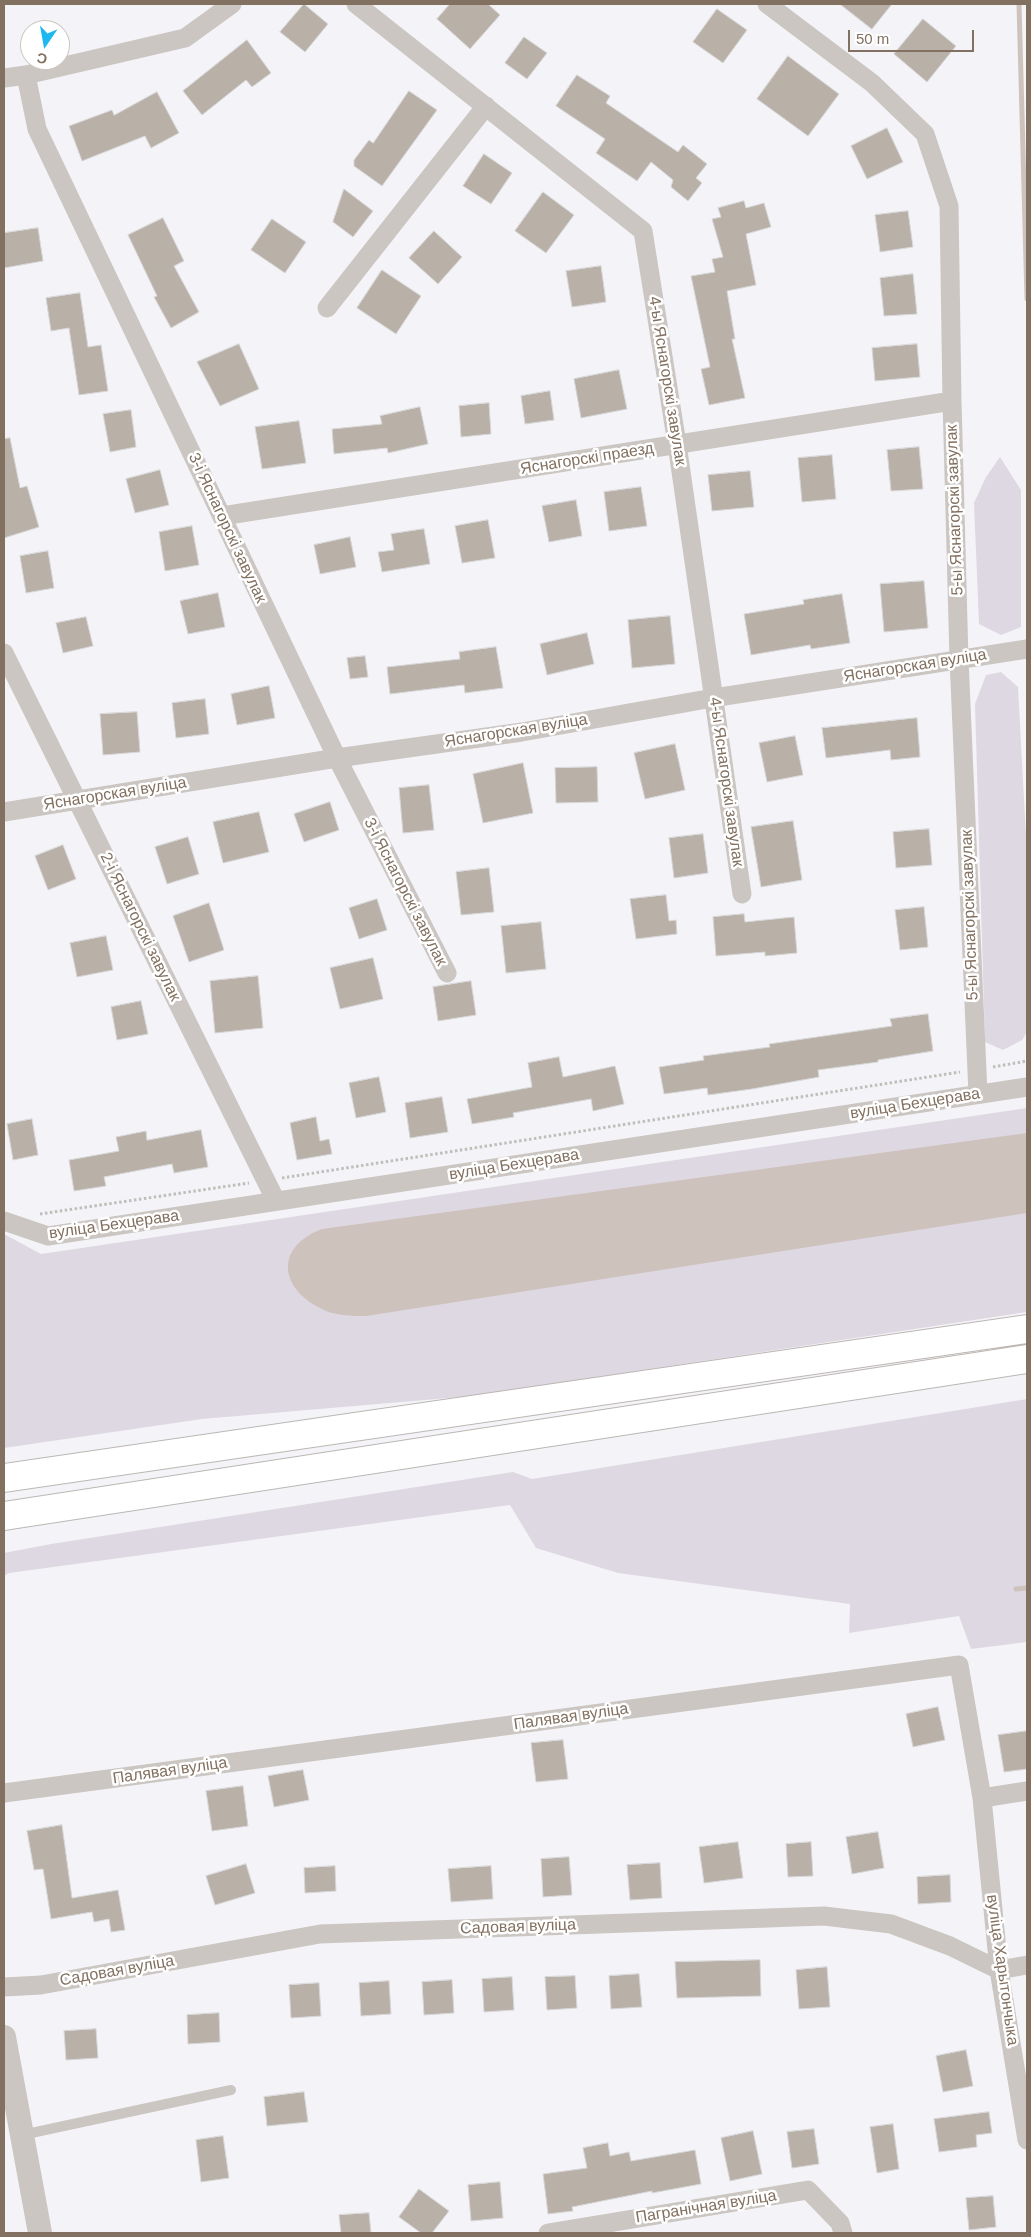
<!DOCTYPE html>
<html>
<head>
<meta charset="utf-8">
<style>
	body { margin:0 }
	#map { position:relative; width:1031px; height:2237px; overflow:hidden; background:#f4f4f8; font-family:Helvetica,sans-serif }
	canvas { display:block }
	.frame { position:absolute; inset:0; border:5px solid #827060; pointer-events:none }
	.north { position:absolute; left:20px; top:20px; width:50px; height:50px; box-sizing:border-box; background:#fff; border:1px solid #cdc6bf; border-radius:50%; rotate:192deg; font-size:14px; font-weight:700; line-height:20px; text-align:center; color:#827060 }
	.north::after { content:''; display:block; margin:auto; width:18px; height:22px; background:#1db8ef; clip-path:polygon(50% 0,100% 100%,50% 72%,0 100%) }
	.scale { position:absolute; left:848px; top:30px; width:126px; height:22px; box-sizing:border-box; border:2px solid #827060; border-top:0; padding-left:6px; font-size:15px; line-height:18px; white-space:nowrap; color:#827060; -webkit-text-stroke:4px #fff; paint-order:stroke }
</style>
</head>
<body>
<div id="map">
<canvas width="1031" height="2237"></canvas>
<div class="frame"></div>
<div class="north">С</div>
<div class="scale">50 m</div>
</div>
<script>
const g = document.querySelector('canvas').getContext('2d');
g.lineJoin = 'round';
function paint(path, color) {
  g.fillStyle = color;
  g.fill(path, 'evenodd');
}
function strokePath(path, color, width, dash) {
  g.strokeStyle = color;
  g.lineWidth = width;
  g.lineCap = dash ? 'butt' : 'round';
  g.setLineDash(dash || []);
  g.stroke(path);
}
function write(font, color, halo, rows, align = 'center') {
  g.font = font + ' Helvetica,sans-serif';
  g.lineWidth = 5;
  g.setLineDash([]);
  g.textBaseline = 'middle';
  g.strokeStyle = halo;
  g.fillStyle = color;
  for (const [text, x, y, turn = 0] of rows) {
    g.save();
    g.translate(x, y);
    g.rotate((+turn || 0) * Math.PI / 180);
    g.textAlign = isNaN(turn) ? turn : align;
    if (halo) g.strokeText(text, 0, 0);
    g.fillText(text, 0, 0);
    g.restore();
  }
}
paint(new Path2D(`
	M1000 457 1021 490V627L1001 635 979 624 974 503 986 477Z
	M1001 672 1018 687 1027 855V1032L1022 1040 1003 1050 985 1042 975 704 986 675Z
	M1027 1108V1312L472 1396 202 1419 4 1448V1234L41 1254Z
	M1027 1399V1642L971 1649 959 1616 849 1633 850 1604 618 1573 536 1548 510 1505 9 1573 4 1576V1553L51 1544 513 1472 532 1479Z`), '#ded8e2');
paint(new Path2D(`
	M1027 1133V1213L366 1316C351 1316 334 1316 320 1308 279 1287 275 1247 322 1229Z`), '#cec2bd');
strokePath(new Path2D(`
	M1019 4 1027 299
	M1016 1589 1027 1588`), '#cec2bd', 5);
const building = new Path2D(`
	M304 4 328 24 305 52 280 32Z
	M450 4H488L500 15 470 49 437 19Z
	M840 4H892L872 29Z
	M717 9 747 30 723 63 693 42Z
	M923 19 956 46 927 82 894 54Z
	M524 37 547 53 527 79 505 63Z
	M247 40 271 73 252 87 246 80 202 115 183 91Z
	M788 56 839 94 808 136 757 99Z
	M577 75 610 96 606 103 678 152 683 145 707 164 696 178 702 183 688 201 671 187 673 180 651 162 637 181 596 153 605 139 556 106Z
	M409 91 437 110 382 186 354 166V160L369 140 373 143Z
	M157 92 179 133 151 148 145 136 82 161 69 126 112 110 114 115Z
	M887 128 903 162 867 179 851 146Z
	M484 154 512 173 491 204 463 186Z
	M344 189 373 211 353 237 333 222Z
	M543 192 574 215 546 253 515 231Z
	M744 201 746 208 764 203 771 227 746 234 756 285 727 291 735 339H732L745 398 709 405 701 369 710 367 691 276 715 272 712 259 723 257 712 219 721 217 718 208Z
	M908 211 913 247 880 252 875 215Z
	M163 218 184 261 174 266 199 312 171 328 154 297 157 296 128 235Z
	M272 219 306 242 285 273 251 250Z
	M38 228 43 261 4 268V233Z
	M434 231 462 257 438 284 409 258Z
	M601 266 606 302 572 307 566 271Z
	M382 270 421 296 396 334 357 308Z
	M913 274 917 314 884 316 880 278Z
	M80 293 88 347 101 345 108 391 79 395 69 328 51 331 46 298Z
	M239 344 259 389 220 406 197 362Z
	M917 344 920 377 875 381 872 348Z
	M619 370 627 409 581 418 574 379Z
	M550 391 554 420 525 424 521 396Z
	M489 403 491 434 461 437 459 406Z
	M420 407 428 444 388 453 387 448 334 454 332 429 382 424 380 416Z
	M131 410 136 447 110 452 103 414Z
	M299 421 306 463 262 469 255 427Z
	M10 438 20 488 27 486 39 527 4 538V439Z
	M919 447 923 489 891 491 887 450Z
	M832 455 836 499 802 502 798 458Z
	M160 470 169 505 135 513 126 479Z
	M750 471 754 507 712 511 708 475Z
	M641 487 647 526 609 531 604 492Z
	M576 500 582 536 549 542 542 506Z
	M488 520 495 558 462 563 455 526Z
	M192 526 199 565 165 571 159 532Z
	M424 529 430 564 382 572 378 552 394 550 391 534Z
	M350 537 356 567 320 574 314 545Z
	M48 551 54 588 26 593 20 556Z
	M924 581 928 628 884 632 880 584Z
	M218 593 225 627 188 634 180 601Z
	M842 594 850 643 811 649 810 645 751 655 744 614 804 604 803 600Z
	M670 616 675 664 632 668 628 620Z
	M86 617 93 646 63 653 56 623Z
	M587 633 594 664 547 675 540 644Z
	M496 647 503 688 465 693 464 685 390 694 387 667 460 659 459 652Z
	M365 656 368 677 350 679 347 658Z
	M269 686 275 718 237 725 231 694Z
	M205 699 209 734 176 738 172 703Z
	M137 712 140 752 103 755 100 714Z
	M917 718 920 757 891 760 890 750 826 758 822 728Z
	M795 736 803 775 767 782 759 743Z
	M675 744 685 790 645 799 634 753Z
	M523 763 533 813 483 823 473 774Z
	M597 767 598 802 556 803 555 768Z
	M429 785 434 830 403 833 399 788Z
	M330 802 339 830 304 842 294 814Z
	M259 812 269 852 223 863 213 822Z
	M793 821 802 880 761 887 751 827Z
	M929 829 932 865 896 868 893 832Z
	M703 834 708 873 674 878 669 838Z
	M188 837 199 874 167 884 155 847Z
	M63 845 76 879 48 890 35 856Z
	M489 868 494 912 461 915 456 872Z
	M666 895 669 921 676 920 677 934 636 939 630 899Z
	M377 899 387 930 359 939 349 908Z
	M209 903 224 950 189 962 173 916Z
	M924 907 928 947 900 950 895 910Z
	M744 914 745 922 794 917 797 953 765 956V952L716 956 713 917Z
	M541 922 546 969 506 973 501 926Z
	M106 936 113 970 77 977 70 943Z
	M373 958 383 999 340 1009 330 968Z
	M258 976 263 1028 215 1033 210 981Z
	M471 981 476 1015 438 1021 433 987Z
	M141 1001 148 1034 117 1040 111 1007Z
	M928 1014 933 1051 878 1060V1062L818 1070 819 1077 752 1089 708 1095 707 1088 664 1094 659 1067 704 1060 703 1056 770 1047 769 1044 892 1026 890 1019Z
	M559 1057 563 1077 615 1066 624 1104 593 1111 591 1099 513 1113 514 1117 472 1124 467 1099 532 1087 528 1063Z
	M379 1077 386 1112 356 1118 349 1083Z
	M442 1097 448 1132 410 1138 405 1103Z
	M316 1117 320 1141 329 1139 332 1154 297 1160 290 1123Z
	M32 1119 38 1155 13 1160 7 1124Z
	M201 1130 208 1167 174 1173 172 1164 104 1177 106 1186 74 1191 69 1160 119 1151 116 1137 146 1131 147 1140Z
	M938 1707 945 1740 913 1747 906 1714Z
	M1027 1731V1769L1004 1772 998 1735Z
	M563 1740 568 1779 536 1782 531 1743Z
	M303 1770 309 1800 274 1807 268 1776Z
	M243 1786 248 1826 212 1831 206 1791Z
	M62 1825 72 1898 118 1890 125 1930 111 1932 109 1919 94 1922 92 1912 51 1919 43 1869 34 1870 27 1831Z
	M878 1832 884 1868 852 1874 846 1837Z
	M738 1842 743 1878 704 1883 699 1847Z
	M811 1842 813 1876 788 1877 786 1844Z
	M569 1857 572 1895 543 1897 541 1859Z
	M660 1863 662 1898 630 1900 627 1865Z
	M246 1864 255 1893 215 1905 206 1876Z
	M335 1866 336 1891 305 1893 304 1868Z
	M491 1866 493 1899 451 1902 448 1869Z
	M950 1875 951 1902 918 1904 917 1877Z
	M760 1960 761 1996 677 1998 675 1962Z
	M827 1967 830 2007 799 2009 796 1970Z
	M639 1974 642 2007 611 2009 609 1976Z
	M575 1976 577 2008 547 2010 545 1977Z
	M512 1977 514 2010 484 2012 482 1979Z
	M452 1980 454 2013 424 2015 422 1982Z
	M389 1981 391 2014 361 2016 359 1983Z
	M319 1983 321 2016 291 2018 289 1985Z
	M219 2013 220 2042 188 2044 187 2015Z
	M96 2029 98 2058 66 2060 64 2031Z
	M966 2050 973 2086 943 2092 936 2056Z
	M304 2092 308 2122 267 2126 264 2097Z
	M989 2112 992 2133 976 2135 977 2147 939 2152 934 2119Z
	M893 2124 899 2169 877 2173 870 2127Z
	M814 2129 819 2164 792 2168 787 2132Z
	M753 2131 762 2174 730 2181 721 2138Z
	M223 2136 229 2178 201 2182 196 2140Z
	M608 2143 610 2156 629 2152 631 2161 695 2150 701 2184 652 2193V2191L572 2207 573 2211 548 2214 543 2174 587 2168 583 2148Z
	M500 2182 503 2218 471 2221 468 2185Z
	M419 2189 449 2211 432 2233H421L399 2217Z
	M993 2196 996 2227 969 2230 966 2198Z
	M369 2213 371 2233H341L339 2215Z`);
paint(building, '#b9b0a8');
strokePath(building, '#d7d7d9', 1);
const trunk = new Path2D(`
	M4 1478 1027 1329
	M4 1516 1027 1359`);
strokePath(trunk, '#bcb7b3', 30);
strokePath(new Path2D(`
	M993 1067 1027 1061
	M282 1178 960 1072
	M40 1214 249 1183`), '#c1bdba', 3, [2.5, 2.5]);
strokePath(new Path2D(`
	M22 2135 231 2090`), '#cbc6c2', 10);
strokePath(new Path2D(`
	M356 4 643 231 677 444 742 894
	M767 4 872 83 925 134 949 206 952 401 959 659 978 1094
	M26 75 37 129 337 758 447 973
	M4 78 26 75 185 38 232 4
	M327 308 486 106
	M222 516 952 401
	M4 653 276 1201
	M4 812 337 758 522 732 713 698 1027 649
	M4 1221 48 1236 1027 1087
	M4 1793 959 1665 982 1798 1027 1791
	M982 1798 999 1970 1027 2140
	M4 1987 41 1985 320 1934 824 1916 891 1924 950 1946 999 1970 1027 1965
	M548 2233 808 2190 840 2223 843 2233`), '#cbc6c2', 19);
strokePath(new Path2D(`
	M4 2037 40 2233`), '#cbc6c2', 24);
strokePath(trunk, '#fff', 28);
write('16px', '#827060', '#fff', [
	["4-ы Яснагорскі завулак",667,381,81],
	["Яснагорскі праезд",587,459,-9],
	["5-ы Яснагорскі завулак",955,510,-92],
	["3-і Яснагорскі завулак",227,528,65],
	["Яснагорская вуліца",915,666,-9],
	["Яснагорская вуліца",516,731,-9],
	["4-ы Яснагорскі завулак",726,782,82],
	["Яснагорская вуліца",115,794,-9],
	["3-і Яснагорскі завулак",405,892,63],
	["5-ы Яснагорскі завулак",970,915,-92],
	["2-і Яснагорскі завулак",140,927,64],
	["вуліца Бехцерава",915,1104,-9],
	["вуліца Бехцерава",514,1165,-9],
	["вуліца Бехцерава",114,1225,-8],
	["Палявая вуліца",571,1717,-8],
	["Палявая вуліца",170,1771,-8],
	["Садовая вуліца",518,1927,-2],
	["вуліца Харытончыка",1002,1970,82],
	["Садовая вуліца",117,1971,-10],
	["Пагранічная вуліца",706,2207,-9]
]);
</script>
</body>
</html>
